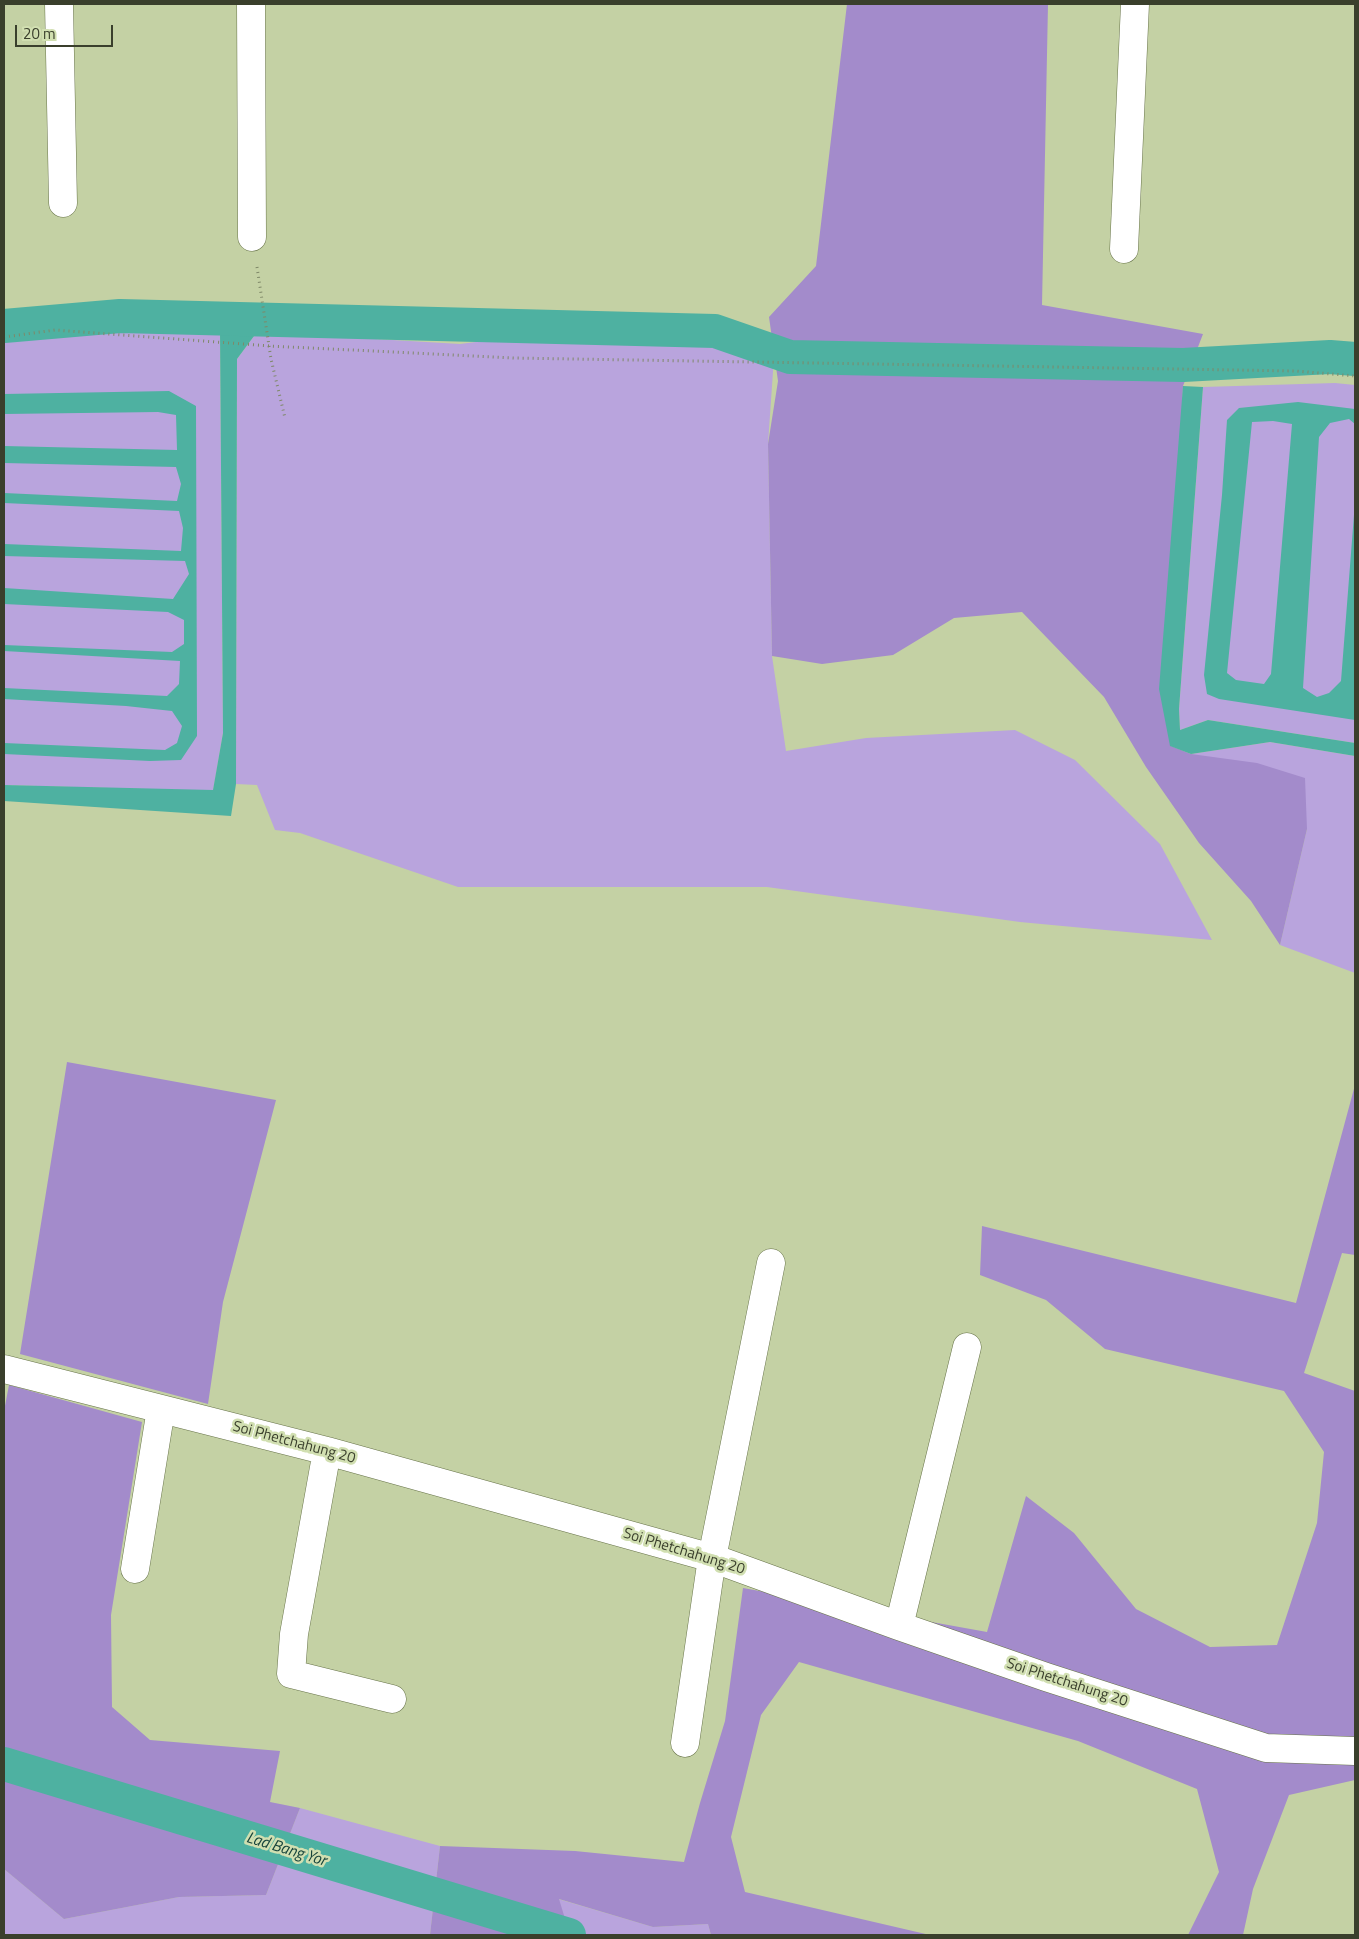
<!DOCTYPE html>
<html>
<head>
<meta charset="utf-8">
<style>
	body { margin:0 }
	#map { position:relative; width:1359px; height:1939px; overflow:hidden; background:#c4d1a4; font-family:"Titillium Web",sans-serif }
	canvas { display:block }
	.frame { position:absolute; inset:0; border:5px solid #3a3f2c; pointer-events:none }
	.scale { position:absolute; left:15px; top:25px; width:98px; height:22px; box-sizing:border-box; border:2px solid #3a3f2c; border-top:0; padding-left:6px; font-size:15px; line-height:18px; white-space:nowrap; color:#3a3f2c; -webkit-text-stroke:4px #d1dfb1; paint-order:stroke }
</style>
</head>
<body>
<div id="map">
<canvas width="1359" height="1939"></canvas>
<div class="frame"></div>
<div class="scale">20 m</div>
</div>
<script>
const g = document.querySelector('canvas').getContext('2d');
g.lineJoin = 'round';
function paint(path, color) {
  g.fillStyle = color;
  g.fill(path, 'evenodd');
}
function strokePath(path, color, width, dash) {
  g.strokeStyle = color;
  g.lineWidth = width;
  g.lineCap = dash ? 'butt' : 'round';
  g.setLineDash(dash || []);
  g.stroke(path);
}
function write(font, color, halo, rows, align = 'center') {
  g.font = font + ' "Titillium Web",sans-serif';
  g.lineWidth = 5;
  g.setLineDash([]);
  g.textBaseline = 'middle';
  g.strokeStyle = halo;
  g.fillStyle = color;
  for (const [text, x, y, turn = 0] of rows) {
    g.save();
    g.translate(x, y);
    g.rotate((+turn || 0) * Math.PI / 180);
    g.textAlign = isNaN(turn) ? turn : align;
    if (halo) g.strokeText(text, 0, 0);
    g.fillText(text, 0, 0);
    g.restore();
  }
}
paint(new Path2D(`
	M101 326 220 332 223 733 213 791 4 785V333Z
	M257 332 460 344 515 337 712 340 774 357 768 444 772 656 786 751 866 738 1015 730 1075 760 1160 844 1212 940 1020 922 767 887H458L300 833 275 830 257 785 236 784 237 359Z
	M1335 383 1355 385V743L1208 720 1180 730 1179 709 1203 387Z
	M1270 742 1355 756V973L1280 945 1307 829 1191 754Z
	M300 1808 440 1846 430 1935H4V1869L64 1919 179 1897 266 1895Z
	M558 1899 653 1927 708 1924 711 1935H570Z`), '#b9a4dd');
paint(new Path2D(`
	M847 4H1048L1042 305 1203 334 1183 386 1171 746 1191 754 1257 763 1305 778 1307 829 1280 945 1251 901 1199 843 1146 767 1104 697 1022 612 954 618 893 655 822 664 772 656 768 444 778 381 769 317 816 266Z
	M67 1062 276 1100 223 1302 208 1404 20 1354Z
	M1355 1085V1255L1342 1253 1304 1373 1355 1391V1780L1289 1795 1253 1889 1243 1935H1188L1219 1872 1197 1789 1078 1741 799 1662 761 1715 731 1837 745 1892 930 1935H711L708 1924 653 1927 559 1899 570 1935H430L440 1846 575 1851 684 1862 700 1803 725 1721 743 1588 987 1632 1026 1496 1074 1533 1136 1609 1210 1647 1277 1645 1317 1523 1324 1452 1284 1391 1105 1349 1046 1300 980 1275 982 1226 1296 1303Z
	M9 1385 142 1422 111 1615 112 1707 150 1740 280 1751 270 1802 300 1808 266 1895 179 1897 64 1919 4 1869V1411Z`), '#a38bcb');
paint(new Path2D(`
	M220 332H257L237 359 236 784 231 816 4 801V785L213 790 223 733Z
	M1183 386 1203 387 1179 709 1180 730 1208 720 1355 743V756L1270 742 1191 754 1170 746 1159 689Z
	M169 391 196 406 197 736 181 760 150 761 4 754V743L165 750 177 743 182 726 172 711 126 706 4 699V688L167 696 179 684 180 661 4 651V645L172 652 184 644V620L168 612 4 604V588L173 599 189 574 185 561 4 556V544L181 551 183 528 179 511 4 503V493L177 501 181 484 176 467 4 463V446L177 450 176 415 158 412 4 414V394Z
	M1298 402 1355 409V424L1349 419 1330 423 1319 437 1303 688 1317 697 1329 693 1341 681 1355 502V720L1219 699 1207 694 1204 675 1222 495 1227 420 1239 408ZM1273 421 1292 424 1271 674 1264 684 1236 680 1227 673 1252 422Z`), '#4eb1a1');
strokePath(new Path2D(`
	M4 326 120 316 715 331 790 357 1183 365 1330 357 1355 359
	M4 1764 569 1935`), '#4eb1a1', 34);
const minor = new Path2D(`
	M59 4 63 203
	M251 4 252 237
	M1124 249 1135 4
	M4 1369 327 1451 712 1558 899 1626 1046 1677 1266 1748 1355 1751
	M327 1451 294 1634 291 1674 392 1699
	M135 1569 161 1409
	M899 1626 967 1347
	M685 1743 712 1558 771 1263`);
strokePath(minor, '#68744a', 29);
strokePath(new Path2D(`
	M257 267 271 359 285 418`), '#7f8868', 3, [1, 4]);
strokePath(minor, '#fff', 28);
strokePath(new Path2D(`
	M4 337 55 330 270 346 514 358 1296 371 1355 376`), '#7f8868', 3, [1, 4]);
write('15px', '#3a3f2c', '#d1dfb1', [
	["Soi Phetchahung 20",294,1443,15],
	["Soi Phetchahung 20",684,1552,17],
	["Soi Phetchahung 20",1067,1683,18]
]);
write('italic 16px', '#17443c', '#d1dfb1', [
	["Lad Bang Yor",286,1850,17]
]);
</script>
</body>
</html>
